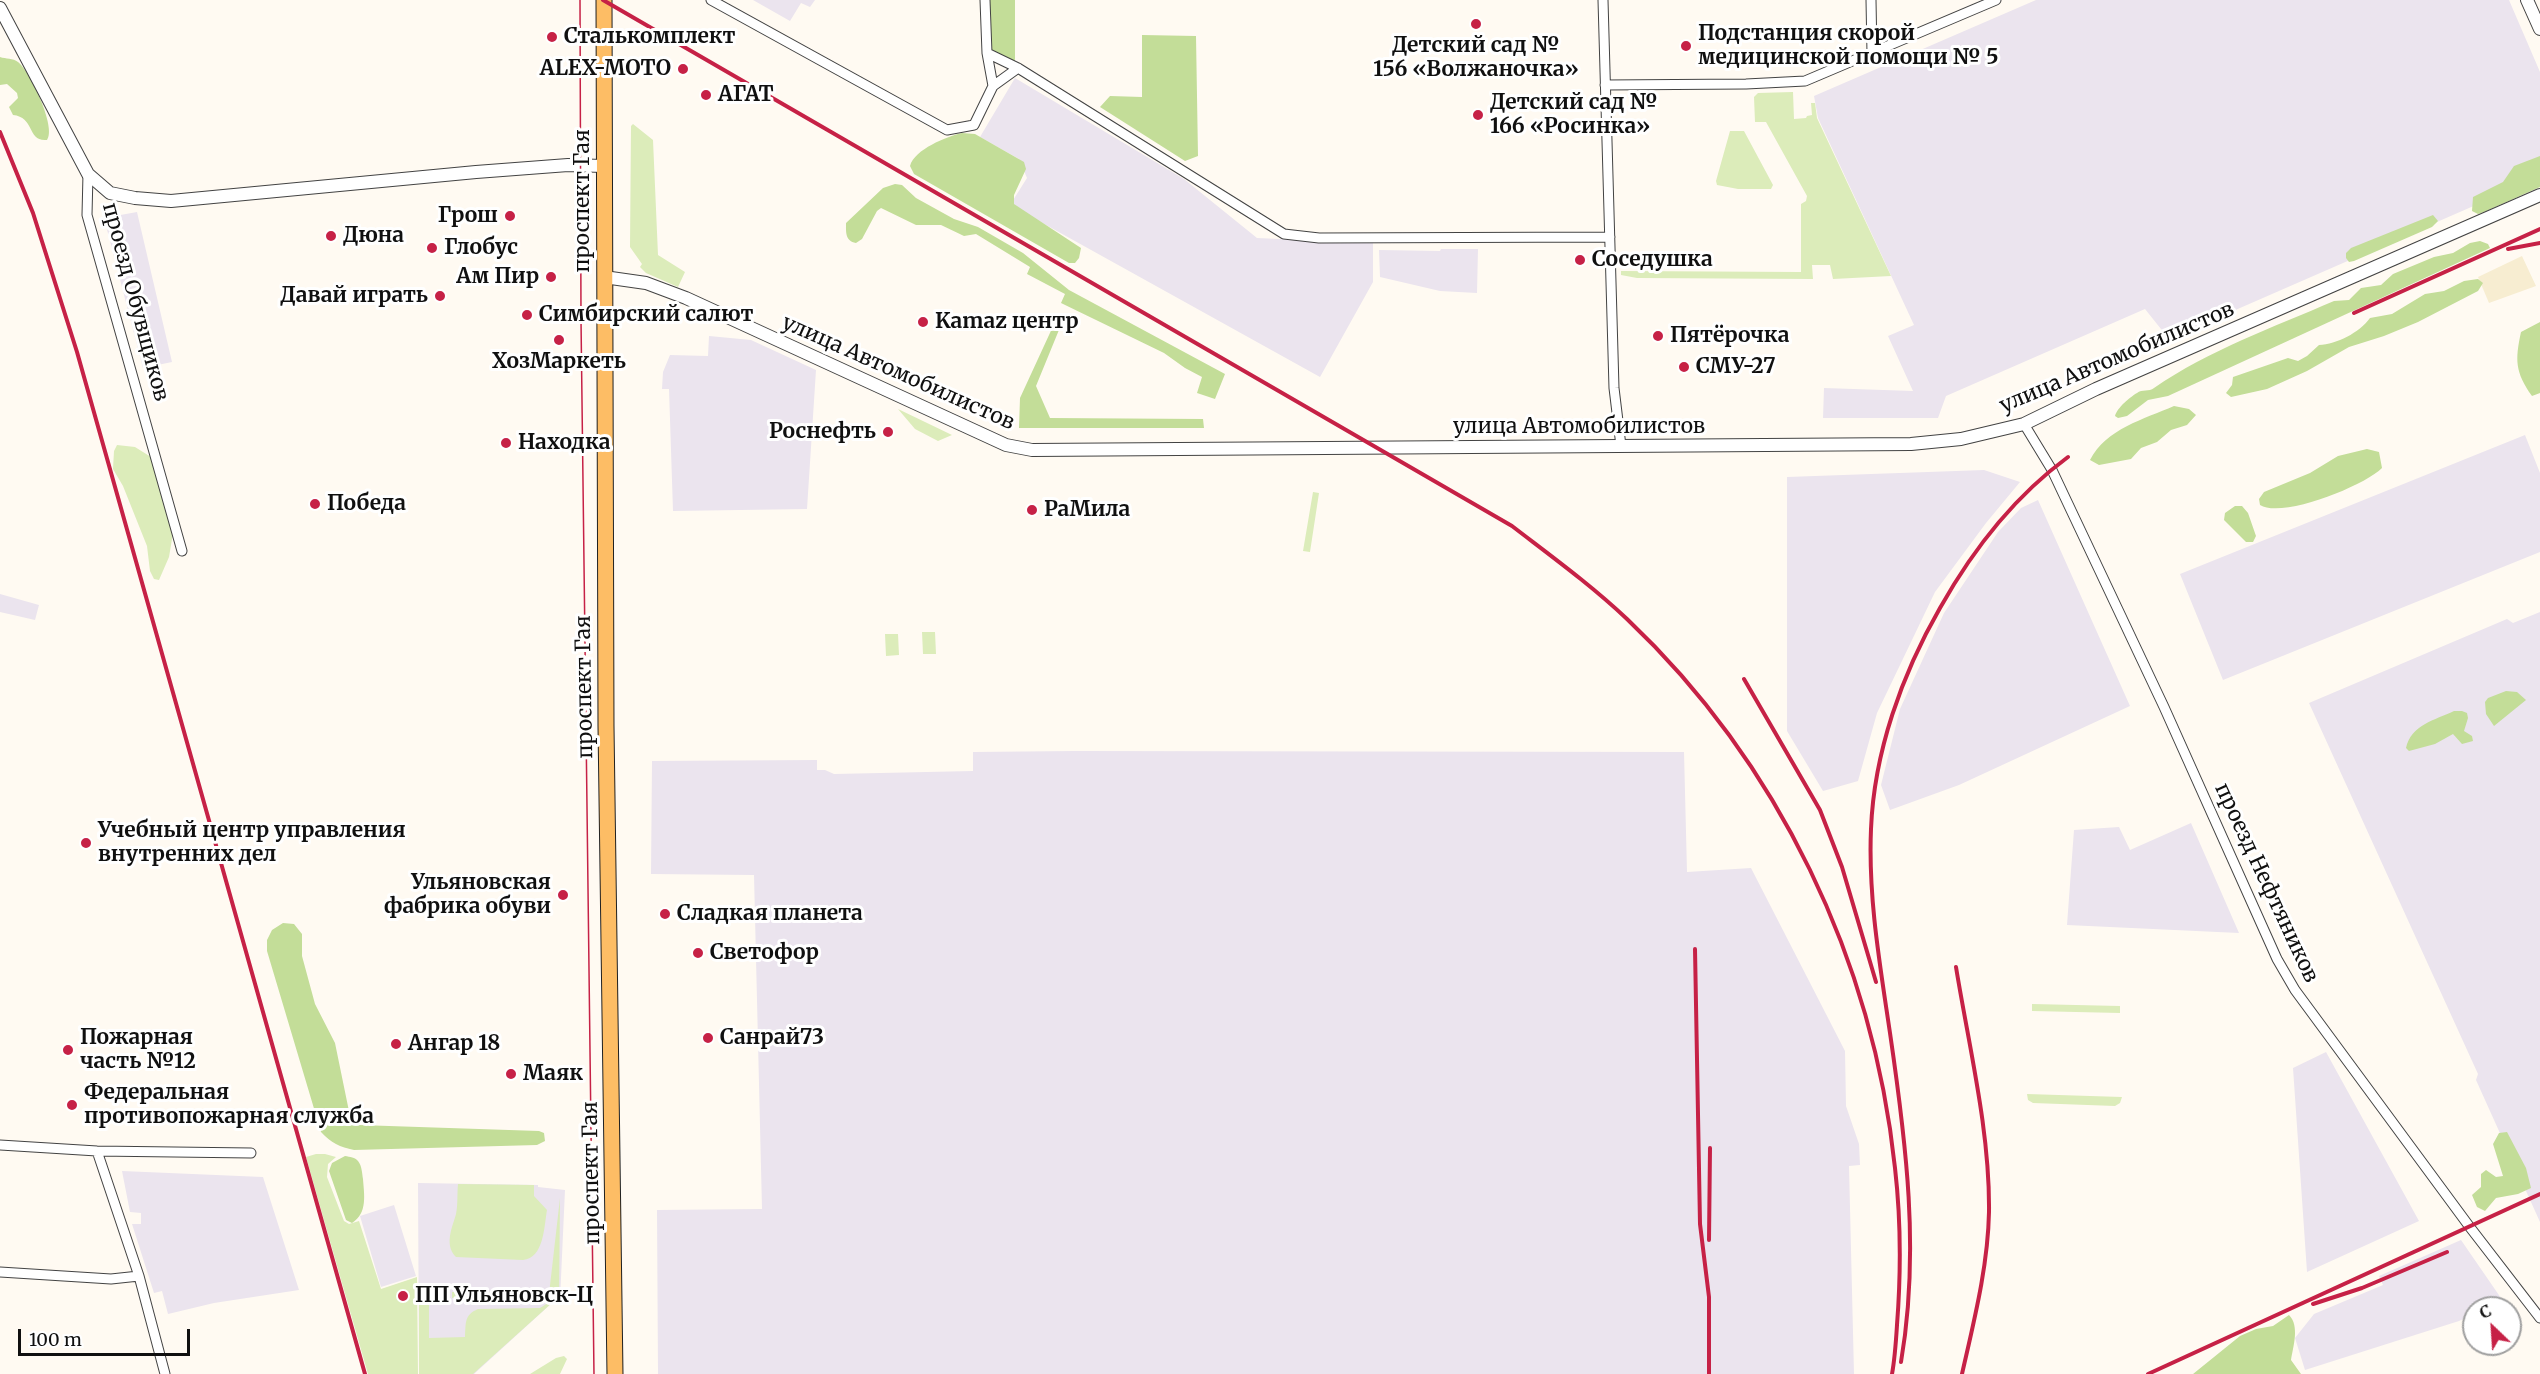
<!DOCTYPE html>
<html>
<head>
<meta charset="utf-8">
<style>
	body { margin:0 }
	#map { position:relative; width:2540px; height:1374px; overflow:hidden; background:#fffaf2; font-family:Merriweather,serif }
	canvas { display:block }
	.north { position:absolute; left:2462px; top:1296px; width:60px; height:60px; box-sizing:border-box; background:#fff; border:2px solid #9f9f9f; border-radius:50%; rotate:335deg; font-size:16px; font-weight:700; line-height:24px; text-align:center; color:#101010 }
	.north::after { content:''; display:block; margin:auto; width:21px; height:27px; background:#c62146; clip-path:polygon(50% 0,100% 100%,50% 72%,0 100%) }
	.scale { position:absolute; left:18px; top:1329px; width:172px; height:27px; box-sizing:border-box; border:3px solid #101010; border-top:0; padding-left:8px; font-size:18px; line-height:21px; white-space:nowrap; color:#101010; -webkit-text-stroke:4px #fff; paint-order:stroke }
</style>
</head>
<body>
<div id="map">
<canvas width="2540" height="1374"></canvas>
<div class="north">С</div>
<div class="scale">100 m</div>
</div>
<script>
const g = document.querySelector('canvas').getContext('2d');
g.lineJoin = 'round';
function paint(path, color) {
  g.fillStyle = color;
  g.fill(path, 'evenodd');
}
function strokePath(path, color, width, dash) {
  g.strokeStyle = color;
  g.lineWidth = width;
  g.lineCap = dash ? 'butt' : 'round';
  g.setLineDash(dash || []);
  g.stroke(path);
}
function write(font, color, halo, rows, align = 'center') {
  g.font = font + ' Merriweather,serif';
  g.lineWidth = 6;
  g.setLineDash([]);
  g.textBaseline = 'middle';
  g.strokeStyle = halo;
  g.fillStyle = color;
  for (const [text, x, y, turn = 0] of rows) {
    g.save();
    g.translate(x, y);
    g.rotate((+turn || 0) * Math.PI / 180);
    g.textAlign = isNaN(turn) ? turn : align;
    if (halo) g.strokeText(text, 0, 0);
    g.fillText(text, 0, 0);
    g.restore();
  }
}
paint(new Path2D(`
	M753 0H815L810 7 801 3 790 21Z
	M2036 0H2509L2540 72V177L2169 339 2145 309 1946 396 1938 418H1823L1824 388 1913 391 1888 336 1914 325 1818 118 1814 96Z
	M1015 78 1184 179 1257 238 1373 243V282L1320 377 1010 205 1027 178 1019 159 980 137Z
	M137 212 172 362 143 368 104 218Z
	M1441 249H1478L1477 293 1440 291 1380 277 1379 250 1440 251Z
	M709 336 751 340 816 370 807 509 673 511 669 389H662L663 372 670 355 708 356Z
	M2525 435 2540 473V552L2223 680 2180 574Z
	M1984 470 2020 482 1986 523 1935 592 1877 713 1858 781 1823 791 1787 731V477Z
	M2038 500 2130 706 1959 785 1890 810 1881 785 1900 709 1944 613 1998 532 2021 508Z
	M0 594 39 605 35 620 0 612Z
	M2540 612V1222L2476 1080 2478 1074 2309 703 2507 619 2513 623Z
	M1075 751 1684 752 1687 872 1751 868 1845 1051 1846 1106 1859 1144 1860 1165 1849 1166 1854 1374H658L657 1210 762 1209 754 875 651 874 652 761 817 760V770H825L834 774 973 771V752Z
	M2191 823 2239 933 2067 925 2074 830 2119 827 2130 850Z
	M2326 1052 2419 1221 2307 1272 2293 1068Z
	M122 1171 263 1177 299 1290 214 1303 168 1314 162 1291 154 1293 132 1224H141V1213L130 1212Z
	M418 1183 538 1185V1187L565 1190 560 1300 553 1302 474 1374H419Z
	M394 1205 416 1276 381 1287 360 1216Z
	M2461 1240 2503 1301 2487 1308H2474V1314L2459 1321 2305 1370 2295 1338 2314 1314 2383 1285 2379 1276Z`), '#ebe4ee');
paint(new Path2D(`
	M2522 256 2536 286 2489 303 2478 277Z`), '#f7edd1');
paint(new Path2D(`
	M1793 92 1794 119 1806 118 1807 116 1812 115 1811 103H1815L1817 118 1891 276 1833 279 1830 265H1812L1813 279 1637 278 1621 275V271L1801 272V204L1806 201 1807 196 1766 122H1755L1754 97 1758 93Z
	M633 124 653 140 658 255 685 272 678 287 646 273 640 267 642 264 630 247 631 126Z
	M1730 131H1744L1773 185 1771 189H1738L1717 185 1716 181Z
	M898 409 952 435 938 441 915 429Z
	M117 445 135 447 151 457 173 533 169 557 159 580 154 579 150 571 147 546 123 486 113 469 114 451Z
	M1313 492 1319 493 1310 552 1303 551Z
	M922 632H935L936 654H923Z
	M885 634H898L899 655 886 656Z
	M2032 1004 2120 1006V1013L2032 1011Z
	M2027 1094 2122 1097 2120 1103 2115 1106 2033 1103 2028 1100Z
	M316 1154H325L336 1157 328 1164 327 1177 344 1221 349 1224 359 1221 381 1289 417 1277 418 1374H368L306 1157Z
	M458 1184 534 1185V1196L547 1210C544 1227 544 1258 523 1260L456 1257C444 1245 452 1228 456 1214 458 1205 457 1194 458 1184Z
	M560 1198 559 1300 553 1302 473 1374H419V1295H429V1338L465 1337C466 1323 464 1315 478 1309L540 1308 548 1303Z
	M452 1292H517L511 1298H452Z
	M564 1356 567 1359 560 1374H530L556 1358Z`), '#dcecba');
paint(new Path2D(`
	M988 0H1015V63L991 51Z
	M1142 35 1196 36 1198 156 1185 161 1100 107 1110 96 1142 97Z
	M0 57C6 59 13 58 18 62 30 71 57 128 47 140 27 142 35 117 13 115L9 107 18 98 17 93 7 84 0 85Z
	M962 133 975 134 1024 162 1026 169 1014 195V204L1081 248 1079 258 1075 263H1069L914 174 910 166C915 149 946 137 962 133Z
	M2540 156V187L2484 212 2478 214 2472 211 2473 197 2503 182 2514 166Z
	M895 184 902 185 916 198 954 219 978 227 1023 253 1069 290 1225 374 1215 399 1197 393 1202 377 1185 368 1164 353 1061 303 1065 294 1027 274 1030 267 976 234 964 236 941 225H916L881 208 877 211 862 239 856 243C845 241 846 232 846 223L883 188Z
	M2433 215 2438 221 2432 227 2354 261 2349 262 2346 258V253L2351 248Z
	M2480 241 2488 244 2490 248 2168 396 2148 400 2127 416 2118 418 2115 416C2117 408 2130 397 2137 393 2142 389 2149 392 2154 388 2209 350 2274 327 2334 301L2349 300 2361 288 2381 285 2393 274 2434 257 2453 253 2470 243Z
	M2478 279 2483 283 2478 291 2418 322 2384 336 2349 347 2307 371 2267 389 2231 397 2226 393 2232 385 2233 377 2288 358 2298 361 2307 356 2319 345C2337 344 2359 333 2370 318L2392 314 2425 294 2444 291 2464 281Z
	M1055 322 1061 325 1036 386 1050 418 1203 419 1204 428H1019L1020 398Z
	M2540 322V393L2532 396C2515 372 2515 360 2521 332Z
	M2174 406 2189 409 2196 415 2187 425 2171 430 2157 442 2141 448 2131 459 2099 465 2090 460C2106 429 2144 419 2174 406Z
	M2367 449 2379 452 2382 468C2364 486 2282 519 2260 505L2259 499 2264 492 2310 473 2338 456Z
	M2235 506H2242L2248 513 2256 536 2253 542H2246L2224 520 2225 513Z
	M2506 691 2517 692 2526 700 2494 726 2486 714 2485 702 2488 698Z
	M2454 711H2462L2467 713 2468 718 2464 731 2472 736 2473 741 2462 744 2453 734 2435 744 2409 751 2406 748C2411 725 2435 720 2454 711Z
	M283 923 294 924 302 934V956L315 1004 335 1043 351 1121 359 1125 539 1131 544 1133 545 1141 537 1145 354 1150C340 1147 331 1143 321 1132L267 951V940L272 930Z
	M2507 1132 2526 1168 2531 1188 2518 1194 2496 1198 2485 1211 2477 1207 2472 1195 2481 1187V1174L2486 1170 2496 1177 2503 1176 2493 1144 2499 1133Z
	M345 1156C350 1157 355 1157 358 1161 362 1166 362 1173 363 1179 364 1194 368 1213 352 1223L346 1220 329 1171 332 1163Z
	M2289 1315C2300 1326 2293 1347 2291 1360L2301 1374H2193L2240 1336 2256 1329 2273 1326Z`), '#c3dd98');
const minor = new Path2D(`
	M711 0 947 130 974 125 993 86 987 53 1018 68 1284 234 1319 238 1610 237
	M985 0 987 53
	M1603 0 1614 388 1621 446
	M1871 0 1872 54
	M1605 85 1746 84 1805 81 1996 0
	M993 86 1018 68
	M88 174 87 215 182 551
	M2024 424 2052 470 2164 707 2277 959 2295 990 2469 1226 2540 1318
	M0 1145 97 1151 251 1153
	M97 1151 139 1276 165 1374
	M0 1272 111 1279 139 1276`);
const tertiary = new Path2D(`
	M2527 0 2540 29
	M0 8 88 174 110 193 135 198 171 201 476 172 568 165 604 166
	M604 277 646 283 686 298 1006 445 1032 450 1911 444 1961 439 2024 424 2096 389 2540 195`);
const primary = new Path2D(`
	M604 0 606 726 615 1374`);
strokePath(minor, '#434343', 11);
strokePath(tertiary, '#434343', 14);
strokePath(primary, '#212121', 17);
strokePath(minor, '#fff', 9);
strokePath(tertiary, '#fff', 12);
strokePath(primary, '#fdbd65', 15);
strokePath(new Path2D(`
	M580 0 581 320 594 1374`), '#c62146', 1.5);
strokePath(new Path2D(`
	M603 0 1512 526C1551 556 1591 585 1627 619 1779 763 1873 960 1895 1168 1901 1220 1901 1273 1897 1325 1896 1341 1895 1358 1892 1374
	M0 132 33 213 77 352 365 1374
	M2508 249 2540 243
	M2354 313 2540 229
	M1744 679 1820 810 1842 867 1876 982
	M1695 949 1700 1224 1709 1297V1374
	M1956 967C1969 1047 1990 1131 1989 1212 1988 1266 1974 1321 1962 1374
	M1709 1240 1710 1148
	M2313 1304 2362 1288 2447 1252
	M1901 1362C1920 1252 1906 1142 1890 1033 1880 965 1868 897 1871 829 1874 752 1902 674 1940 608 1972 551 2015 496 2068 457
	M2148 1374 2540 1194`), '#c62146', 4);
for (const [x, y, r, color] of [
	[1476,24,6,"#c62146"],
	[552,37,6,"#c62146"],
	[1686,46,6,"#c62146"],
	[683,69,6,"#c62146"],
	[706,95,6,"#c62146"],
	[1478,115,6,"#c62146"],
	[510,216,6,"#c62146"],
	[331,236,6,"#c62146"],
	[432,248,6,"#c62146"],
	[1580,260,6,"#c62146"],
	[551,277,6,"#c62146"],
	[440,296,6,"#c62146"],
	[527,315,6,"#c62146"],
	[923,322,6,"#c62146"],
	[1658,336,6,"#c62146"],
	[559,340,6,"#c62146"],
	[1684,367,6,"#c62146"],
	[888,432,6,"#c62146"],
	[506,443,6,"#c62146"],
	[315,504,6,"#c62146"],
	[1032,510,6,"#c62146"],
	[86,843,6,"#c62146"],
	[563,895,6,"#c62146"],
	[665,914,6,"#c62146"],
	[698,953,6,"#c62146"],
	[708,1038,6,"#c62146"],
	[396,1044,6,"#c62146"],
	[68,1050,6,"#c62146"],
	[511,1074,6,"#c62146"],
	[72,1105,6,"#c62146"],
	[403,1296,6,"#c62146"]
]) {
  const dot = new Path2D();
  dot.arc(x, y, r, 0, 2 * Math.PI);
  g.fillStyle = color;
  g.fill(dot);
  strokePath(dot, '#fff', 2);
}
write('bold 21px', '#101010', '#fff', [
	["Подстанция скорой",1698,34],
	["медицинской помощи № 5",1698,58],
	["Сталькомплект",564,37],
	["Детский сад №",1476,46,"center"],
	["156 «Волжаночка»",1476,70,"center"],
	["ALEX-MOTO",671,69,"right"],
	["АГАТ",718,95],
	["Детский сад №",1490,103],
	["166 «Росинка»",1490,127],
	["Грош",498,216,"right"],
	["Дюна",343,236],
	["Глобус",444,248],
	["Соседушка",1592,260],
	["Ам Пир",539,277,"right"],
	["Давай играть",428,296,"right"],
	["Симбирский салют",539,315],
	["Kamaz центр",935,322],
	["Пятёрочка",1670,336],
	["ХозМаркеть",559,362,"center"],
	["СМУ-27",1696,367],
	["Роснефть",876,432,"right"],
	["Находка",518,443],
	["Победа",327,504],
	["РаМила",1044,510],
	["Учебный центр управления",98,831],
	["внутренних дел",98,855],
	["Ульяновская",551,883,"right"],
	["фабрика обуви",551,907,"right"],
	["Сладкая планета",677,914],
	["Светофор",710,953],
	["Пожарная",80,1038],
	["часть №12",80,1062],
	["Санрай73",720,1038],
	["Ангар 18",408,1044],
	["Маяк",523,1074],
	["Федеральная",84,1093],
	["противопожарная служба",84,1117],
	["ПП Ульяновск-Ц",415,1296]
], 'left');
write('21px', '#101010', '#fff', [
	["проспект Гая",583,201,-90],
	["проезд Обувщиков",135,302,75],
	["улица Автомобилистов",2117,358,-23],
	["улица Автомобилистов",898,373,24],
	["улица Автомобилистов",1579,427],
	["проспект Гая",585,687,-91],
	["проезд Нефтяников",2266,883,65],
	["проспект Гая",592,1173,-91]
]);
</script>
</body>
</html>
